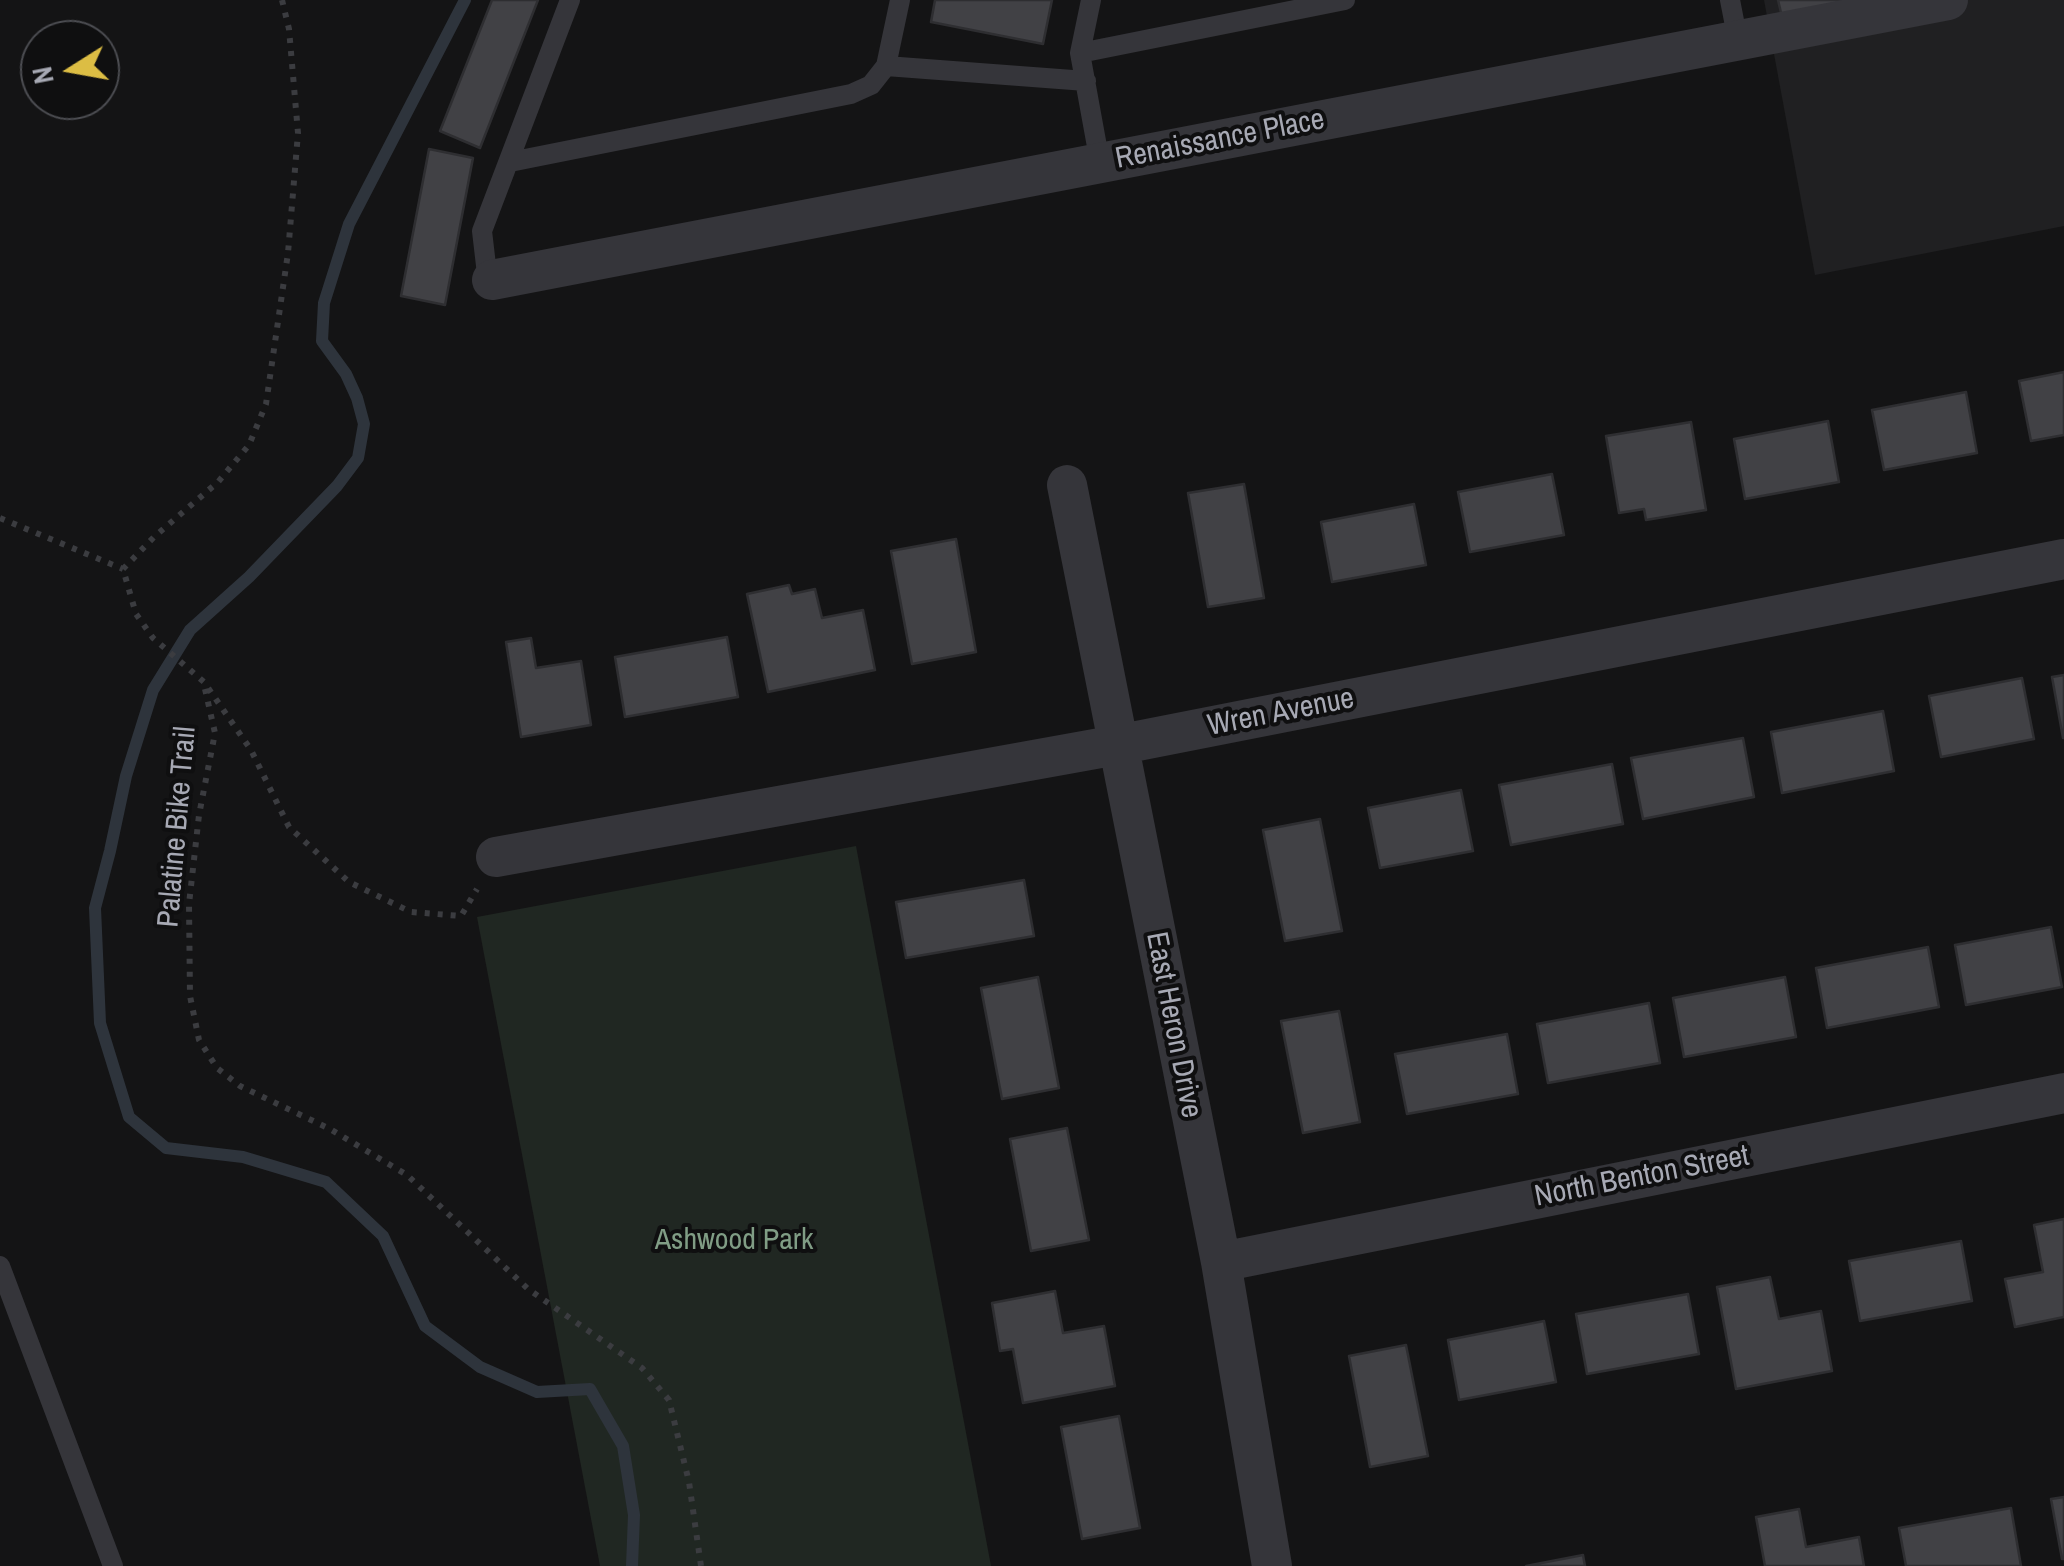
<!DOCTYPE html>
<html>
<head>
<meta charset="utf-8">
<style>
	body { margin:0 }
	#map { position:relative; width:2064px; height:1566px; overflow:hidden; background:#141415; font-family:"Archivo Narrow",sans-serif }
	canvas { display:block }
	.north { position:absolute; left:20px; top:20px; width:100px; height:100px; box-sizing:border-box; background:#0f0f10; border:2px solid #4c4d52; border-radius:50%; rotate:259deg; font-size:28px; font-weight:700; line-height:40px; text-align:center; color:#a7a9b4 }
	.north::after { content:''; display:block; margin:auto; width:35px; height:45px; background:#dcbd44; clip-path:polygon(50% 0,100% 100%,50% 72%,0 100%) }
</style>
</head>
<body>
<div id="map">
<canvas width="2064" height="1566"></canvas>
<div class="north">N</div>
</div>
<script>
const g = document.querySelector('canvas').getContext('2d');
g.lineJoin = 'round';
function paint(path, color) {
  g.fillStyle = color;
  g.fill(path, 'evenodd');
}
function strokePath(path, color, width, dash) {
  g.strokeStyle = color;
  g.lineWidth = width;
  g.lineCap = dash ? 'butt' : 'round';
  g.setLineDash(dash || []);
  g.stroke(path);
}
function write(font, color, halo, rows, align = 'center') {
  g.font = font + ' "Archivo Narrow",sans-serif';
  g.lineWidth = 8;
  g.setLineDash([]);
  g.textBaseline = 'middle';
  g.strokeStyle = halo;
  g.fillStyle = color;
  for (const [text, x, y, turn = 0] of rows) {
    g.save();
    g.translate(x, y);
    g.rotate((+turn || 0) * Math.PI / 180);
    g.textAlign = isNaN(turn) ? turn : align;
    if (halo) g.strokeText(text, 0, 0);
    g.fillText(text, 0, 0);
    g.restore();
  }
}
paint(new Path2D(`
	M1764 0H2064V226L1815 275Z`), '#202022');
paint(new Path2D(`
	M856 846 991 1566H600L477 917Z`), '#202722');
strokePath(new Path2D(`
	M465 0 349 224 324 303 322 341 346 374 357 398 364 424 358 458 337 486 249 577 190 630 153 690 126 776 110 851 95 908 100 1023 129 1117 166 1148 243 1157 326 1182 383 1236 425 1326 480 1367 537 1392 590 1389 623 1446 634 1515 632 1566`), '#2e343c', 12);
const building = new Path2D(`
	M492 0H538L480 148 440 131Z
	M935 0H1052L1043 44 931 22Z
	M1778 0H1871L1782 17Z
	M429 149 473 158 445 305 401 296Z
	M2064 372V435L2031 441 2019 381Z
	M1966 392 1977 453 1884 470 1872 410Z
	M1828 421 1839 482 1745 499 1734 439Z
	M1691 422 1706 510 1646 520 1644 509 1619 513 1606 436Z
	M1552 474 1564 535 1470 552 1458 492Z
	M1244 484 1264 598 1208 607 1188 493Z
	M1414 504 1426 565 1332 582 1321 522Z
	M956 539 976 652 912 664 891 551Z
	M789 585 792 594 815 589 822 618 863 610 875 670 768 692 747 594Z
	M727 637 738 697 625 717 615 657Z
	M531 638 536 668 581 661 591 725 521 737 506 642Z
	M2064 675V738H2063L2052 677Z
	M2022 678 2034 739 1941 757 1929 696Z
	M1883 711 1894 771 1782 793 1771 732Z
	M1743 738 1754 797 1643 819 1631 758Z
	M1612 764 1623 824 1511 845 1499 785Z
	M1461 790 1473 851 1380 868 1368 808Z
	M1320 819 1342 931 1285 941 1263 830Z
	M1024 880 1034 936 906 958 896 902Z
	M2051 927 2062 987 1966 1005 1955 945Z
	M1928 947 1939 1007 1827 1028 1816 968Z
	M1038 977 1059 1088 1002 1099 981 988Z
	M1785 977 1796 1037 1684 1057 1673 998Z
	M1649 1003 1660 1063 1548 1083 1537 1024Z
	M1339 1011 1360 1122 1303 1133 1281 1021Z
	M1507 1034 1518 1094 1407 1114 1395 1054Z
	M1067 1128 1089 1240 1031 1251 1010 1139Z
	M2064 1219V1317L2015 1327 2005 1279 2043 1272 2034 1225Z
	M1961 1241 1972 1301 1860 1321 1849 1261Z
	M1770 1277 1779 1319 1821 1311 1832 1371 1736 1389 1717 1287Z
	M1055 1291 1063 1333 1104 1326 1115 1386 1023 1403 1013 1349 1000 1351 992 1303Z
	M1688 1294 1699 1354 1587 1374 1576 1314Z
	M1544 1321 1556 1382 1459 1400 1448 1340Z
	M1406 1345 1428 1456 1370 1467 1349 1356Z
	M1119 1416 1140 1528 1082 1539 1061 1427Z
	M2064 1497V1559H2062L2051 1499Z
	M2011 1508 2021 1566H1906L1899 1528Z
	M1799 1509 1806 1547 1859 1537 1864 1566H1765L1756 1517Z
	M1583 1555 1585 1566H1526Z`);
paint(building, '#414145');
strokePath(building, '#2e2e31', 2.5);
strokePath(new Path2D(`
	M282 0 289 29 298 133 288 253 266 404 249 445 218 482 154 537 123 569 136 614 153 638 204 682 251 750 289 827 349 882 411 912 461 916 477 889
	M0 518 123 569
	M205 689 215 733 199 815 189 904 190 996 199 1040 217 1068 240 1086 330 1129 407 1175 528 1289 642 1368 669 1400 689 1482 701 1566`), '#3b3c40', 6, [5, 8]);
strokePath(new Path2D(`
	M900 0 886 66 1086 81
	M1091 0 1080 53 1100 163
	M1730 0 1738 41
	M1080 53 1345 0
	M510 162 851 94 871 85 886 66
	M492 280 487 274 482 231 570 0
	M0 1266 113 1566`), '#35353a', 20);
strokePath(new Path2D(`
	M492 280 1948 0
	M1067 485 1221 1262 1272 1566
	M496 857 1117 745 2064 559
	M1221 1262 2064 1093`), '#35353a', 40);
write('30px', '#a7a9b4', '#0f0f10', [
	["Renaissance Place",1220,140,-11],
	["Wren Avenue",1281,713,-11],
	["Palatine Bike Trail",178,827,-85],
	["East Heron Drive",1173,1025,79],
	["North Benton Street",1642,1177,-11]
]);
write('30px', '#809d85', '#0f0f10', [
	["Ashwood Park",734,1241]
]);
</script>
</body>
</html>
